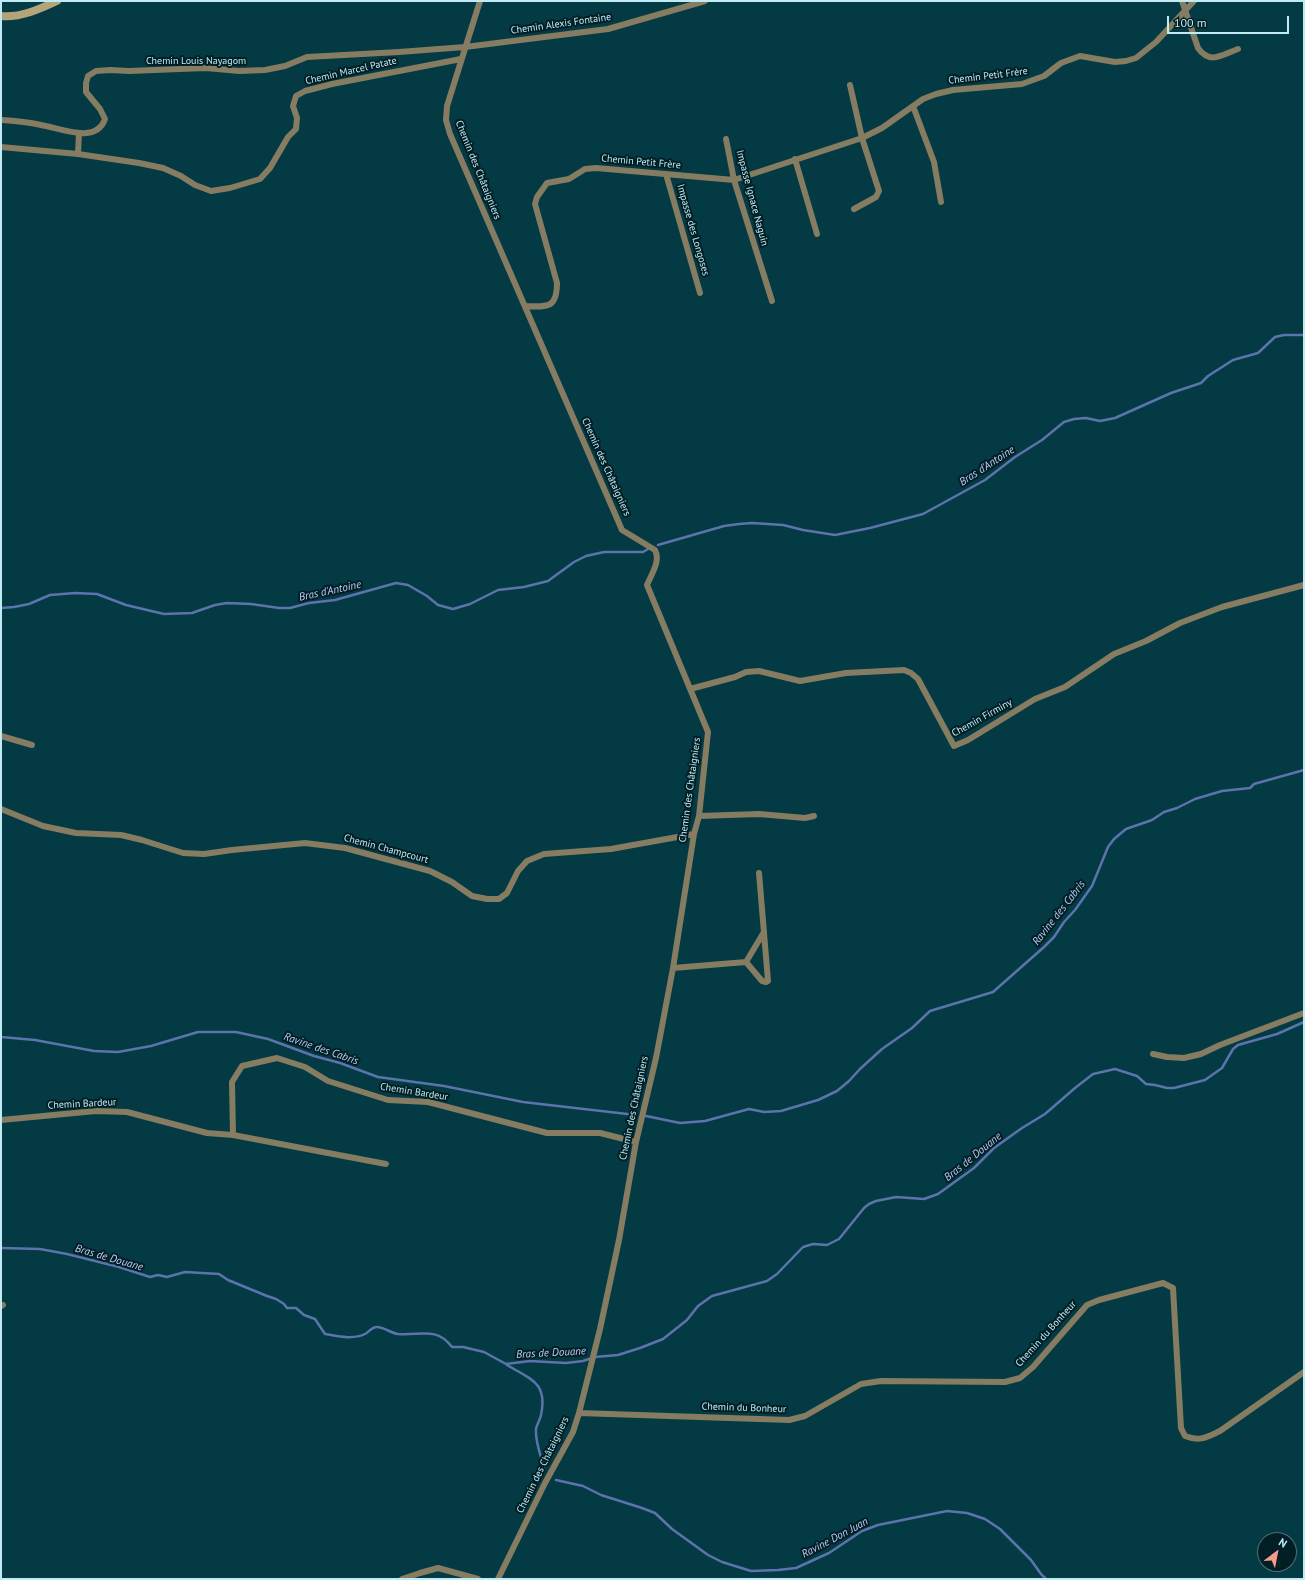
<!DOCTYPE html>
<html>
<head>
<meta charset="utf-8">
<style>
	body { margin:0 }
	#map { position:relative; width:1305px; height:1580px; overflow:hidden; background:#033a44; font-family:"PT Sans",sans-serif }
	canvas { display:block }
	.frame { position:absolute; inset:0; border:2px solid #c1ebf4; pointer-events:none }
	.north { position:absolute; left:1257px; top:1532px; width:40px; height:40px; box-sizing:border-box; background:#021f25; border:1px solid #4e7178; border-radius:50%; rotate:32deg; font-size:11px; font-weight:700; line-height:16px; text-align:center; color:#c1ebf4 }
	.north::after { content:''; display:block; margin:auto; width:14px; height:18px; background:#f49d8b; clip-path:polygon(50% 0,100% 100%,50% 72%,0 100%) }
	.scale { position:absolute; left:1167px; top:16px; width:122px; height:18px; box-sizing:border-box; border:2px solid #c1ebf4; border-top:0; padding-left:5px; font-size:12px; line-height:14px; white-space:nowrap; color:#c1ebf4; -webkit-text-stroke:3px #021f25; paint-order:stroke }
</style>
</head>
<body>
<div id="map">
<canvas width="1305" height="1580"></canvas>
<div class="frame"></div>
<div class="north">N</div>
<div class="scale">100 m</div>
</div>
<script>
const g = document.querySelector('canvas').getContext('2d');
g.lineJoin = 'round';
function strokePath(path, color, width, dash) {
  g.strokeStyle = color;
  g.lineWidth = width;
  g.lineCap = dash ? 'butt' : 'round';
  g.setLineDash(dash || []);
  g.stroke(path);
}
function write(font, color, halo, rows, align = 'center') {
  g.font = font + ' "PT Sans",sans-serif';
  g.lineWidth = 4;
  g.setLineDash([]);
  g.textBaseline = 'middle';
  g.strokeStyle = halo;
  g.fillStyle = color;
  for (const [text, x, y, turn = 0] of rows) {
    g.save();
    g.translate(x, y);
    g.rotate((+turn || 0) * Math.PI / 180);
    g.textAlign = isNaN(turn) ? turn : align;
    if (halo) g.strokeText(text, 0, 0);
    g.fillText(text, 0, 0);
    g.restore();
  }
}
strokePath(new Path2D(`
	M658 545 724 526 739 524 752 523 783 525 803 530 835 535 870 528 923 514 985 480 1015 457 1042 440 1064 422 1074 419 1086 418 1100 421 1115 418 1171 393 1201 383 1208 376 1233 360 1258 353 1275 337 1284 335H1304
	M1 608 14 607 29 604 50 595 75 593 97 594 126 605 164 614 192 613 215 605 227 603 251 604 279 608H290L309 603 335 600 396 583 408 585 427 596 438 605 453 609 470 604 498 590 524 587 548 581 574 562 586 556 604 552H643L648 549
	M1 1037 35 1040 94 1051 118 1052 151 1046 198 1032H236L268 1039 314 1056 340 1063 378 1077 444 1086 523 1102 636 1115
	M646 1116 680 1123 705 1121 749 1109 764 1112 781 1111 818 1100 837 1091 849 1081 860 1069 882 1049 912 1028 930 1011 993 992 1044 947 1054 937 1064 922 1075 910 1092 886 1108 847 1114 839 1126 829 1152 820 1164 812 1177 808 1195 799 1222 791 1250 788 1254 784 1304 770
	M1 1248 40 1249 67 1254 119 1267 150 1277 158 1275 167 1277 185 1272 219 1274 228 1280 267 1296 276 1299 284 1304 287 1308H296L304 1315 315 1319 325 1334C337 1336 353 1340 365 1334 369 1332 372 1326 378 1327 385 1328 391 1333 398 1334 420 1336 436 1326 452 1347H463L484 1352 506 1364 530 1361 566 1363 583 1361 595 1357 618 1355 640 1348 663 1339 687 1320 698 1306 712 1296 767 1281 777 1274 803 1247 813 1244 827 1245 839 1239 864 1208 869 1204 876 1201 896 1197 924 1199 938 1194 974 1168 994 1148 1022 1128 1045 1114 1075 1088 1093 1074 1115 1069 1137 1076 1146 1084 1155 1085 1167 1088H1174L1205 1080 1222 1068 1233 1049 1238 1045 1277 1034 1304 1022
	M507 1365C530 1379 548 1382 541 1415 540 1420 537 1424 536 1429 535 1442 541 1456 544 1468
	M556 1480 583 1486 601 1495 642 1508 655 1513 672 1529 708 1555 722 1562 751 1571 778 1570 796 1568 829 1553 862 1531 878 1525 947 1511 967 1513 985 1519 1000 1529 1031 1560 1041 1574 1046 1579`), '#5d73ac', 2.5);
strokePath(new Path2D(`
	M480 1 447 106 446 120 450 134 622 530 655 550C661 561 651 575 647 585L708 732 699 816 694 834 673 968 656 1058 636 1142 619 1240 600 1329 579 1413 573 1432 545 1483 498 1579
	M1182 1 1198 48C1210 65 1222 55 1238 49
	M850 85 862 138 879 191 876 197 854 209
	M913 106 934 162 941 202
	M1 120C14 121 28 122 41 125 60 128 96 145 105 119L100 109 86 92V83L88 76 96 71 110 70 129 71 206 68 239 71 265 70 285 66 307 57 399 52 465 47 608 29 705 1
	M726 139 734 180 772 301
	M1 147 78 154 139 163 163 168 181 176 195 185 211 191 230 188 260 179 270 168 288 137 296 129 297 118 293 106 296 96 305 91 332 84 461 59
	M78 154 79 133
	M795 159 817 234
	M666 174 700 293
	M525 306C547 307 557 309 557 283L535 204 537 197 547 183 569 179 585 169 596 168 734 180 862 138 882 128 923 99 936 94 953 90 1022 84 1044 76 1061 63 1080 56 1115 62 1126 61 1136 58 1156 42 1194 1
	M690 689 735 677 746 672 759 671 800 681 846 673 904 670 911 673 918 679 954 746 968 740 1035 699 1065 687 1114 654 1146 641 1180 623 1222 607 1304 585
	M1 736 32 745
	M1 809 43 826 76 833 121 835 142 840 183 853 204 854 232 850 305 843 345 848 430 871 452 882 472 896 487 899H499L507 893 518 871 527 861 544 854 611 849 694 834
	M699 816 759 814 805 818 814 816
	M746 962 762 981 766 982 768 981 759 873
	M673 968 746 962 764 932
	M1153 1054 1167 1057 1184 1058 1201 1054 1220 1045 1304 1013
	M1 1120 96 1111 127 1112 207 1133 233 1135 232 1082 242 1066 277 1058 305 1067 328 1081 388 1100 428 1102 547 1133H600L636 1142
	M233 1135 386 1164
	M1 1306 3 1305
	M579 1413 789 1420 805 1416 861 1384 881 1381 1005 1382 1020 1378 1033 1367 1087 1305 1099 1300 1163 1283 1173 1288 1181 1428 1185 1436C1200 1442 1207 1437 1220 1431L1304 1372
	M402 1579 420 1573 438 1568 478 1579`), '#857c61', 6);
strokePath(new Path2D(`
	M1 16C20 18 40 9 57 1`), '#b3a579', 8);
write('10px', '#c1ebf4', '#021f25', [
	["Chemin Alexis Fontaine",561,24,-8],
	["Chemin Louis Nayagom",196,61],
	["Chemin Marcel Patate",351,71,-13],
	["Chemin Petit Frère",988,76,-7],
	["Chemin Petit Frère",641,162,5],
	["Chemin des Châtaigniers",478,170,68],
	["Impasse Ignace Naguin",752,198,75],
	["Impasse des Longoses",693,230,74],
	["Chemin des Châtaigniers",606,467,66],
	["Chemin Firminy",982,718,-29],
	["Chemin des Châtaigniers",690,790,-82],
	["Chemin Champcourt",386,849,15],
	["Chemin Bardeur",414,1092,9],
	["Chemin Bardeur",82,1104,-3],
	["Chemin des Châtaigniers",634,1108,-78],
	["Chemin du Bonheur",1046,1334,-48],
	["Chemin du Bonheur",744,1408,2],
	["Chemin des Châtaigniers",543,1465,-64]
]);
write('italic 11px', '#bdcaf6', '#021f25', [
	["Bras d'Antoine",987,466,-33],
	["Bras d'Antoine",330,591,-12],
	["Ravine des Cabris",1059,913,-52],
	["Ravine des Cabris",321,1049,19],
	["Bras de Douane",973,1157,-39],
	["Bras de Douane",109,1258,16],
	["Bras de Douane",551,1353,-3],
	["Ravine Don Juan",835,1538,-28]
]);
</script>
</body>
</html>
